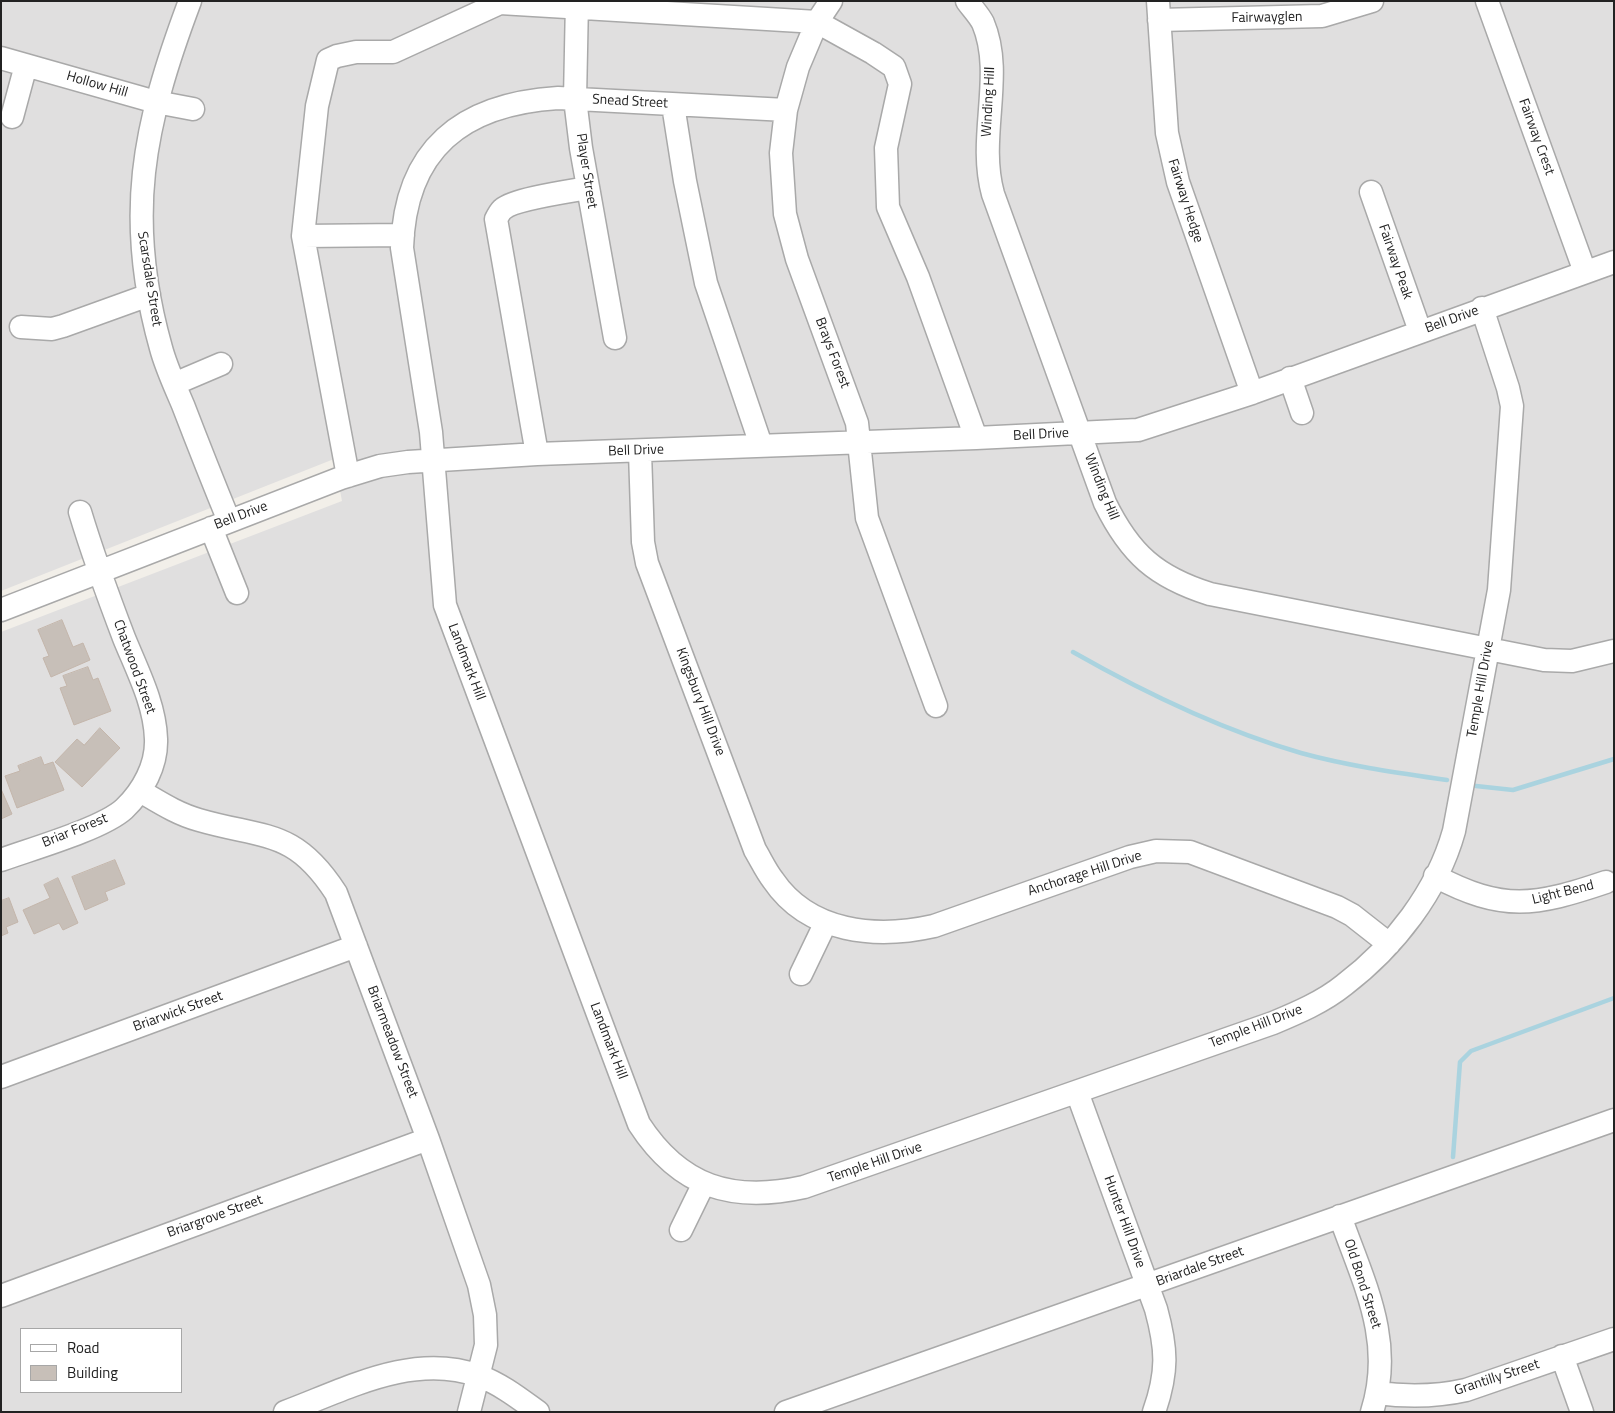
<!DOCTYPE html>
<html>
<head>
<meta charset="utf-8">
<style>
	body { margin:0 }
	#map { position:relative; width:1615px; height:1413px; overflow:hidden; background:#f2efe9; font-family:"Titillium Web",sans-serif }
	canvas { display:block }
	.frame { position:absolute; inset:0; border:2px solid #222; pointer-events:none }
	.legend { position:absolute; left:20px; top:1328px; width:162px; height:65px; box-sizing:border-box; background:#fff; border:1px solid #a7a7a7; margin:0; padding:6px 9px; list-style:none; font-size:15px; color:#222 }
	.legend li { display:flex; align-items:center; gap:10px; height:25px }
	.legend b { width:25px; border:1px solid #a7a7a7 }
</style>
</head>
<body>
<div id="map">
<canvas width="1615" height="1413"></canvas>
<div class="frame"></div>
<ul class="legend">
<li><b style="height:6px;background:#fff"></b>Road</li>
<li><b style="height:14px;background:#c7bfb8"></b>Building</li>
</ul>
</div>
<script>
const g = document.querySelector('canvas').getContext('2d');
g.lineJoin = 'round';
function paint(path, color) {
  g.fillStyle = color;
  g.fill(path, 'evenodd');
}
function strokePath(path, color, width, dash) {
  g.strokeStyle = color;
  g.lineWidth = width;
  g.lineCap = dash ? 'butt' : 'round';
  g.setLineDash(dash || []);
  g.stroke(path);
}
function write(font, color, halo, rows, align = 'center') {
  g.font = font + ' "Titillium Web",sans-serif';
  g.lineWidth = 4;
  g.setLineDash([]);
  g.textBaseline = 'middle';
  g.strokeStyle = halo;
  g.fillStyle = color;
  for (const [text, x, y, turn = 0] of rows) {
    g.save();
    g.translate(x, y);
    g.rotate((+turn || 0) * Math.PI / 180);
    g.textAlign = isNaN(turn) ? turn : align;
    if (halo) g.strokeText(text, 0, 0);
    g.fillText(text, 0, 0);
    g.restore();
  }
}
paint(new Path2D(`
	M1 1H1614V1412H1V632L342 501 334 459 1 591ZM21 1329H181V1392H21Z`), '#e0dfdf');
strokePath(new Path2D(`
	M1073 652C1145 693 1222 730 1301 753 1348 766 1399 773 1447 780
	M1476 786 1513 790 1614 759
	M1453 1157 1460 1062 1471 1051 1614 998`), '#aad3df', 4.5);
const building = new Path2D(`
	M62 620 73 647 83 643 90 660 51 677 43 658 49 656 38 630Z
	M88 667 93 680 98 678 111 711 74 725 60 688 67 686 63 676Z
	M100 728 120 748 82 787 55 762 77 739 84 745Z
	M41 757 44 765 53 762 64 790 17 808 5 776 20 771 18 766Z
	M1 789 12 814 1 819Z
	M115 860 125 884 105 892 108 900 85 910 72 877Z
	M58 878 78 923 63 930 59 923 34 934 23 910 50 898 44 885Z
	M9 898 18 922 6 927 8 933 1 936V901Z`);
paint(building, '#c7bfb8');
strokePath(building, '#c4b6ab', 1);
const minor = new Path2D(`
	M190 1C143 126 124 217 161 348 166 367 175 386 183 405 198 444 213 482 229 521
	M577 1 575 99 581 148 615 338
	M831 1 817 22 798 67 786 110 781 153 785 214 797 259 857 423 867 518 936 706
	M967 1C972 8 979 15 983 23 1005 75 977 137 993 194L1105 503C1130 554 1156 577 1210 594L1544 660 1572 661 1614 651
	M1158 1 1167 133 1178 182 1252 393
	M1487 1 1585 272
	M1159 20 1322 16 1372 1
	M1 58 156 102 193 109
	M673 105 685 181 706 283 761 445
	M786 110 558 98C462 104 405 149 402 248L431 432 445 605 639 1124C680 1187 732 1203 804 1187L1273 1023C1297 1013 1323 1002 1344 985 1394 947 1437 892 1454 831L1499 590 1512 406 1508 388 1482 308
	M12 117 26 65
	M1371 192 1420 331
	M303 236 403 235
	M21 327 52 329 63 326 149 295
	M1290 378 1302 413
	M174 384 221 364
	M640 452 643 542 647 563 755 850C761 860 766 871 773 880 809 933 876 939 934 926L1130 857 1156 851 1190 852 1337 907 1352 915 1389 944
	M537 454 496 219C498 216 500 211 503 209 514 199 572 191 588 188
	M348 476 303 236 317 106 328 60 337 56 356 52H393L500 3 817 22 873 53 894 67 900 84 886 148 888 207 918 277 976 438
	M211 528 237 593
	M1 610 341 478 380 466 408 462 537 454 976 438 1138 430 1252 393 1614 262
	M140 791C159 802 177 814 199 820 264 839 294 828 336 893L428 1139 479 1285 485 1315 486 1345 469 1412
	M1 860C31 849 102 829 124 809 143 791 157 765 156 739 155 704 137 670 124 638 108 596 93 555 80 512
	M1435 876C1503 912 1535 906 1606 882
	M801 974 826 922
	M1 1077 356 946
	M1077 1092 1156 1309C1167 1349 1168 1372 1154 1412
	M1340 1216C1363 1282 1395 1340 1372 1412
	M681 1230 704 1183
	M1 1296 428 1139
	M1562 1356 1582 1412
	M1377 1393C1408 1397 1435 1397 1466 1390L1614 1339
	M285 1412C347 1389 413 1352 479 1376 501 1384 520 1399 538 1412
	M786 1412 1614 1120`);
strokePath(minor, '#a9a9a9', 25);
strokePath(minor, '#fff', 22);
write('14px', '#222', '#fff', [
	["Fairwayglen",1267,18,-1],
	["Hollow Hill",97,85,16],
	["Snead Street",630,102,3],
	["Winding Hill",989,102,-87],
	["Fairway Crest",1536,137,70],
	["Player Street",586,171,81],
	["Fairway Hedge",1185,201,72],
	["Fairway Peak",1395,262,71],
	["Scarsdale Street",149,279,81],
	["Bell Drive",1452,320,-20],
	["Brays Forest",832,353,69],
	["Bell Drive",1041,435,-3],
	["Bell Drive",636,451,-2],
	["Winding Hill",1101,487,68],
	["Bell Drive",241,516,-21],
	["Landmark Hill",466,662,69],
	["Chatwood Street",134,667,70],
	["Temple Hill Drive",1481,689,-80],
	["Kingsbury Hill Drive",700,702,69],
	["Briar Forest",75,831,-22],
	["Anchorage Hill Drive",1085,874,-18],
	["Light Bend",1563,893,-14],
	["Briarwick Street",178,1012,-20],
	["Temple Hill Drive",1256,1027,-21],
	["Landmark Hill",608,1041,69],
	["Briarmeadow Street",392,1042,69],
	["Temple Hill Drive",875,1163,-19],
	["Briargrove Street",215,1217,-20],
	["Hunter Hill Drive",1124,1222,70],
	["Briardale Street",1200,1267,-20],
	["Old Bond Street",1362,1284,72],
	["Grantilly Street",1497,1378,-18]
]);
</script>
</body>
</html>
